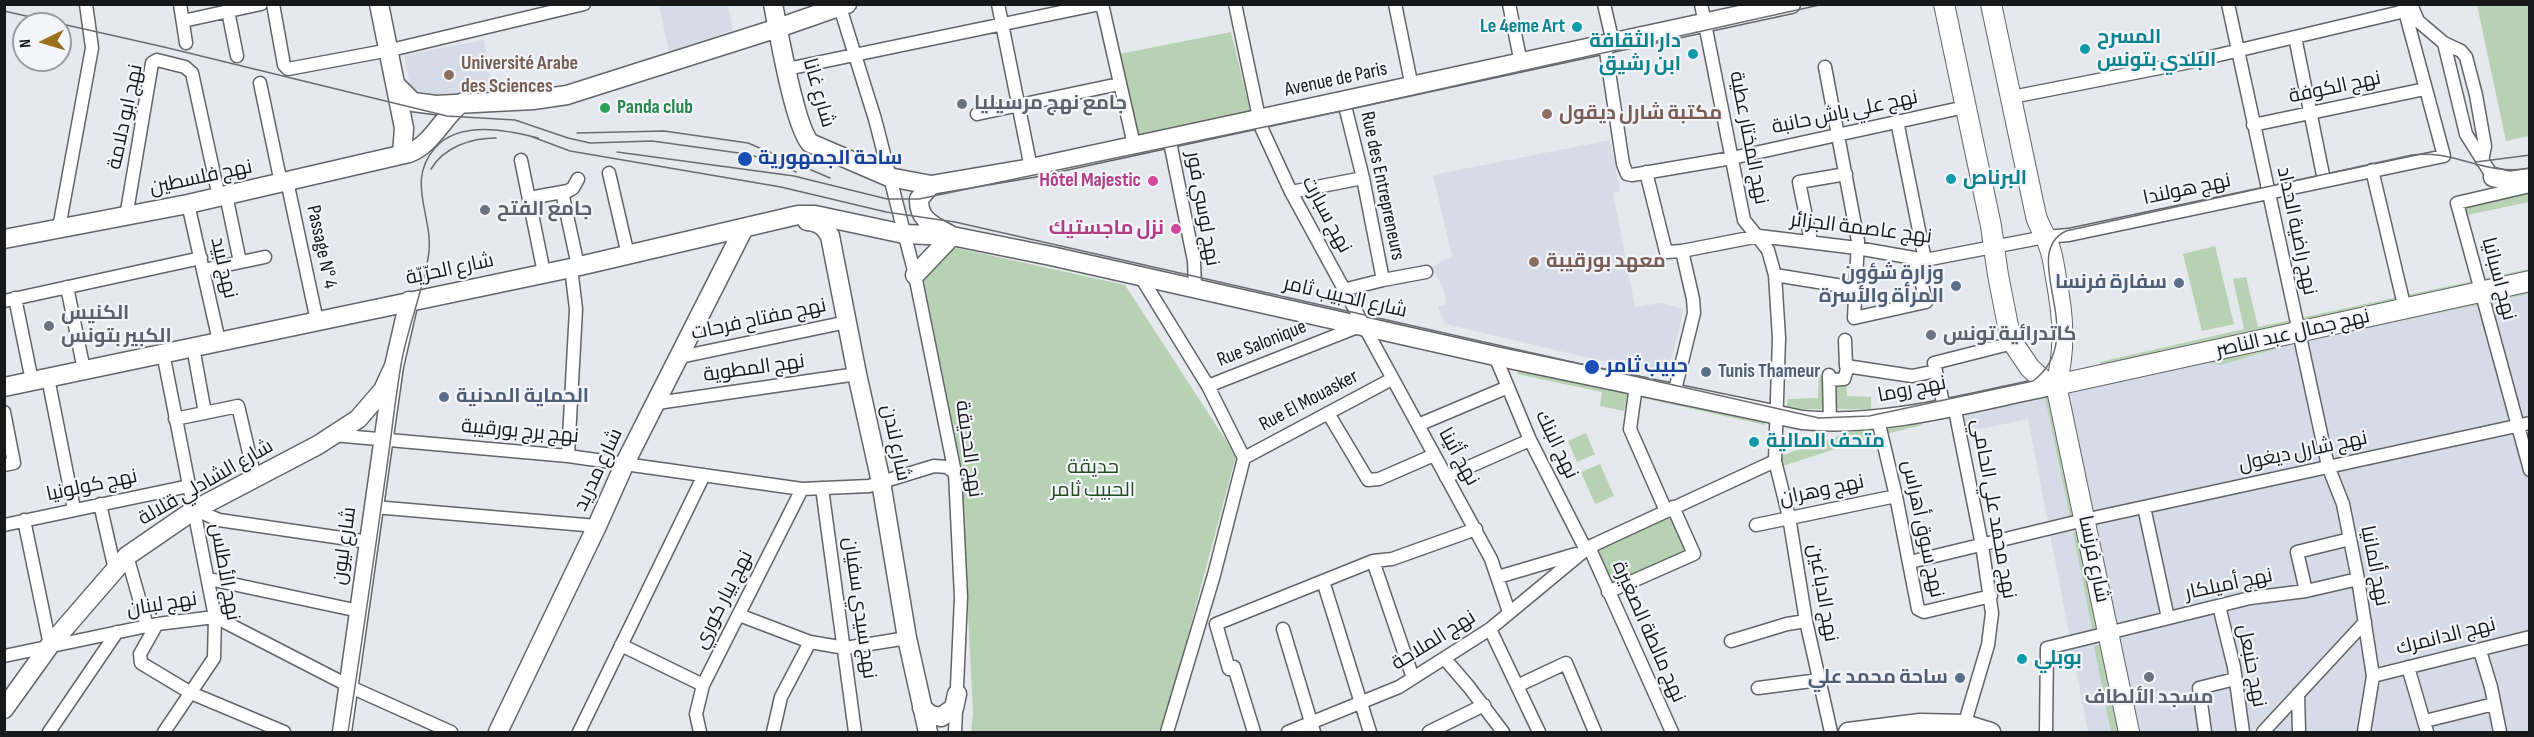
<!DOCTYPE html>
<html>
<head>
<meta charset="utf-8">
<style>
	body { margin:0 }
	#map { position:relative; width:2534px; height:737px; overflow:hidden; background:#e5e8ec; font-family:"Sofia Sans Condensed",sans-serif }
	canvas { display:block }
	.frame { position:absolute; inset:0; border:6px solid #17181a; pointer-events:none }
	.north { position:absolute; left:12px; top:12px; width:60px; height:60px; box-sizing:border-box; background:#f3f5fa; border:2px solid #9b9da0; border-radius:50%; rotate:265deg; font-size:16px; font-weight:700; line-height:24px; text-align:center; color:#17181a }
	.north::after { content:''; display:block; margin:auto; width:21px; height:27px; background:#9a6f1d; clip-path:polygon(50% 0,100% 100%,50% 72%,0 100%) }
</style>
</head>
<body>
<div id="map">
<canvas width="2534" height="737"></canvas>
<div class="frame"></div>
<div class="north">N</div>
</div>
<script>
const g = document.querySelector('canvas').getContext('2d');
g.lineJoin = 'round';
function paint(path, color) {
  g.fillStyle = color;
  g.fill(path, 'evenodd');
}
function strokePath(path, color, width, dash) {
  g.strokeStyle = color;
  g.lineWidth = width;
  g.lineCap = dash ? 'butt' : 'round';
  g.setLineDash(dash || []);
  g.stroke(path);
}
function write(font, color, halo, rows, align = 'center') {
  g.font = font + ' "Sofia Sans Condensed",Cairo,sans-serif';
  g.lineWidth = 4.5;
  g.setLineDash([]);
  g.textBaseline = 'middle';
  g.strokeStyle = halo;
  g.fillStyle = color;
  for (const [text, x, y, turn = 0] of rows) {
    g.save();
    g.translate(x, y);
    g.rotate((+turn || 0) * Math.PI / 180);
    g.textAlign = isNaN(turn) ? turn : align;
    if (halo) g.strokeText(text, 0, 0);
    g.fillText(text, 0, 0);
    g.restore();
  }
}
paint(new Path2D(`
	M659 5H728L733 30 669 52Z
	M484 40 493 94 412 95 404 55Z
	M1610 140 1620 191 1613 193 1635 307 1661 303 1684 309 1667 376 1445 324 1438 306 1446 304 1444 290 1432 267 1452 256 1433 175Z
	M2529 276V732H2088L2028 419 1962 433 1943 403Z`), '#d5dce7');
paint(new Path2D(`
	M2477 5H2529V136L2506 141Z
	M1231 32 1251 114 1138 138 1119 54Z
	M2529 186V202L2467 215 2464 199Z
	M2215 246 2234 324 2202 331 2183 254Z
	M952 247 1125 285 1236 456 1166 717 1158 732H971L973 713 961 472 923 276Z
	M2529 269V294L2292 344 2220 365 2200 359 2147 375 2105 385 2100 362 2244 329 2233 279 2246 277 2258 327Z
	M1519 364 1629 387 1624 411 1600 406 1602 392 1517 374Z
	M1819 375H1846L1847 396 1871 397V409H1786L1788 399 1818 398Z
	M1645 391 1766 418 1765 425 1643 398Z
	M2055 395 2080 516 2070 518 2045 397Z
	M1920 415 1922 425 1866 439 1783 466 1780 456 1862 428Z
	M1586 433 1595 454 1577 462 1568 441Z
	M1600 464 1614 496 1595 504 1581 472Z
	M1672 511 1690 553 1610 589 1591 547Z
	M2083 531 2103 631 2093 633 2073 533Z
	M2102 644 2118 732H2111L2094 646Z`), '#b7d2b3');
const street = new Path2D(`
	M180 4 186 43
	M273 4 284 65 288 69 395 49 584 4
	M839 4 875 119 915 275 955 473 961 597 955 732
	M998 4 1031 168
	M1102 4 1134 145
	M1235 4 1261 127 1291 192 1491 559 1509 612
	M1395 4 1412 87
	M1509 4 1521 63
	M1604 4 1613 43
	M1701 4 1744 220 1768 250 1775 275 1779 338 1775 461 1789 517 1806 621 1831 732
	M2228 4 2328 466 2343 504 2358 579 2373 676 2364 732
	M2411 4 2418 21 2444 43 2461 51 2466 57 2476 95 2485 146 2482 161
	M228 11 237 56
	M183 21 261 4
	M2295 37 2324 180
	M2444 43 2466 134 2493 177
	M1605 45 1623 164 1627 174 1632 175 1732 158 1965 107
	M1825 67 1858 241 1854 318 1926 302 1916 259
	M787 69 1100 4
	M260 83 281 183
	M2012 97 2185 63 2405 11
	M1344 102 1363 178 1383 280
	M977 114 1119 84
	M1897 121 1925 260
	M2253 125 2425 89
	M1169 137 1194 261 1195 287
	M521 160 544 273
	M2372 170 2405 309
	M1646 172 1666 252 1682 251 1759 236 1857 248 1925 260 2045 237 2069 235 2444 156 2403 4
	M609 173 628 255
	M287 181 317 321
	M2530 186 2457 203 2530 470
	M562 192 578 266
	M1291 192 1363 178
	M226 195 240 262
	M529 198 568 191 573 188 578 179
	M188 204 219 341
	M126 217 152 63 157 60 185 67 192 73 219 197
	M59 228 92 48 86 4
	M1811 241 1799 182 1846 174
	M203 270 265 257
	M1139 274 1208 386 1244 458 1214 575 1167 732
	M1775 275 1855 288
	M67 287 84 370
	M1343 290 1383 280 1426 272
	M15 298 32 381
	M4 301 201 258
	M1845 340 1846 366 1912 376 1936 371
	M193 347 205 413
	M163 353 215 617 214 658 164 732
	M1495 356 1530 440 1586 550
	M680 357 847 322
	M1829 375 1830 423
	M48 378 74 509
	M1829 380 1844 379 1848 366
	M1208 386 1360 326
	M1636 386 1630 429 1666 511
	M1674 394 1694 313 1693 299 1682 251
	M657 403 857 374
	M1954 405 1982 545 1992 613 1988 645 1963 729
	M1944 407 1934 363 2013 343
	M4 412 14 463 4 465
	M1328 413 1368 480 1379 479 1434 455
	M175 419 238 406 255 478
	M1878 420 1896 496 1918 609 1924 612 1991 596
	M1418 425 1508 387
	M333 435 568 456 802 489 869 486 934 466 947 467 955 473
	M568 456 576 309 571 268
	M1244 458 1392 379
	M1446 477 1530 440
	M822 488 855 732
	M100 504 115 570
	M374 507 597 526
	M2144 507 2168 618
	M199 508 205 514 219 520 369 542
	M24 520 50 645
	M4 525 189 486
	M1756 525 1896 496
	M1589 547 1672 732
	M127 556 147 626
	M1373 561 1413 678
	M1910 562 2084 520 2530 423
	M1498 577 1576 554
	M209 579 359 611
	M1323 581 1370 732
	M2306 591 2297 552 2350 539
	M1608 592 1694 554 1673 507
	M2219 606 2234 667 2243 732
	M739 615 810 642 845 648 907 638
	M157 624 140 654 141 663 191 693 284 732
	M1283 629 1314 732
	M1490 629 1539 732
	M1731 641 1787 624 1806 621
	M621 645 703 685
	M2480 651 2491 687 2500 732
	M4 656 157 624 215 617 355 689 451 732
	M1445 659 1469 687 1503 732
	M2408 667 2427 732
	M2373 676 2530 637
	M1517 686 1566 663 1595 732
	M1758 688 1819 680
	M2298 694 2299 732
	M2425 721 2494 704
	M49 732 117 632
	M579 732 704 475
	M700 732 696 714 703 685 802 489
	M773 732 781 697 810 642
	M1254 732 1234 667 1229 669 1216 624 1373 561 1392 559 1476 529
	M1288 732 1399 687 1490 629 1589 547 1775 461
	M1429 732 1484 705
	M2046 732 2047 648 2250 598 2306 591 2358 579
	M2205 732 2199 688 2235 679
	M2263 732 2365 622`);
const secondary = new Path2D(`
	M379 4 404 128 402 154
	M773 4C779 34 794 124 810 143L889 177 931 185 1031 168 1791 4
	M395 84 413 102 436 105 533 100 567 95 778 28 847 4
	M2493 177 2509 181 2530 178
	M807 221C819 222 824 226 830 236L857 374 881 482 907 638 928 732
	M4 239 188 204 409 153C433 144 443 116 463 102
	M915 275 952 236C935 226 918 221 919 199L931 185
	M4 387 571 268 798 215H815L904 234 952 236 1051 256 1495 356 1802 420C1885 428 1975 401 2056 385
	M922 708 931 715 941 717 954 708 957 694
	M4 709 50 645 127 556 194 510 318 445 358 419 383 390 394 366
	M342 732 394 366 409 301
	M498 732 597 526 625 463 744 228
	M1848 732 1920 723 1965 724 1991 732`);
const primary = new Path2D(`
	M1944 4 1991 226 1998 275 2009 331 2013 343 2030 368 2043 380 2056 385
	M1991 4 2036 216C2039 227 2046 235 2049 246 2053 256 2054 267 2056 278 2063 315 2066 348 2056 385L2129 732
	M2056 385 2530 281`);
strokePath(street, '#626468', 15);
strokePath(secondary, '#626468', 21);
strokePath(primary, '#626468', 22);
strokePath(street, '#fff', 12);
strokePath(secondary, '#fff', 18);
strokePath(primary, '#fff', 20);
strokePath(new Path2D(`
	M4 11 164 47 447 116 515 120 568 138 590 143 652 141 746 154 777 162 796 172
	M577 133 664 131 748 143 830 178
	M530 136 570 151 781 187 886 212 955 222 1819 418 1869 416 2033 381C2092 337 2017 255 2066 231L2412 155C2455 149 2486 177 2530 168
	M617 152 794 176 887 199H919L1346 110 1824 4
	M2476 162 2530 155
	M431 169C444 147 471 138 496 138
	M348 732C361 649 373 565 385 480 391 440 395 399 402 359 409 325 422 292 428 258 436 219 404 183 435 148 459 120 507 130 538 138`), '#6b6d70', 1.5);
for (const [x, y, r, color] of [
	[1577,27,6,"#0f9aa8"],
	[2085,49,6,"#0f9aa8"],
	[1693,54,6,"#0f9aa8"],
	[449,75,6,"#8d6e63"],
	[962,104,6,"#6b7280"],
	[605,108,6,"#2e9e5b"],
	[1547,114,6,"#8d6e63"],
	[745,159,8,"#1a4fb4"],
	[1951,179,6,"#0f9aa8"],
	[1153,181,6,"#d1479c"],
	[485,210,6,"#6b7280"],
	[1176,229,6,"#d1479c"],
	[1534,262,6,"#8d6e63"],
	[2179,283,6,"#5c6f8a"],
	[1956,286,6,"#5c6f8a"],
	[49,326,6,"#6b7280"],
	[1931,335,6,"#6b7280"],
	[1592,367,8,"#1a4fb4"],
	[1706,372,6,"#5c6f8a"],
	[444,397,6,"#5c6f8a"],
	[1754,442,6,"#0f9aa8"],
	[2022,659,6,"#0f9aa8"],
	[2149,677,6,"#6b7280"],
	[1960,678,6,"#5c6f8a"]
]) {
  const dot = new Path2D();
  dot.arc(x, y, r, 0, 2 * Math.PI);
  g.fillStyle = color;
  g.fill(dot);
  strokePath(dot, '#f3f5fa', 2);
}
write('bold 20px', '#0d838f', '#f3f5fa', [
	["Le 4eme Art",1565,27,"right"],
	["المسرح",2097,38],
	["البلدي بتونس",2097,61],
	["دار الثقافة",1681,42,"right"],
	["ابن رشيق",1681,65,"right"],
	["البرناص",1963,179],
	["متحف المالية",1766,442],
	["بوبلي",2034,659]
], 'left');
write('bold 20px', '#785e54', '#f3f5fa', [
	["Université Arabe",461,64],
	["des Sciences",461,87],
	["مكتبة شارل ديقول",1559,114],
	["معهد بورقيبة",1546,262]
], 'left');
write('20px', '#17181a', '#f3f5fa', [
	["Avenue de Paris",1336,80,-12],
	["نهج الكوفة",2335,88,-12],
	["شارع غانا",818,93,74],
	["نهج علي باش حانبة",1845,113,-12],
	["نهج ابو دلامة",126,117,-78],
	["نهج المختار عطية",1748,138,79],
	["نهج فلسطين",201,178,-12],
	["Rue des Entrepreneurs",1382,186,78],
	["نهج هولندا",2187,190,-12],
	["نهج لوسي فور",1202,209,80],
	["نهج سبارت",1326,215,62],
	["نهج عاصمة الجزائر",1861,229,7],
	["نهج راضية الحداد",2296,231,78],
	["Passage N° 4",321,247,78],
	["نهج لبيد",223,268,77],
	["شارع الحرّيّة",450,270,-12],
	["نهج اسبانيا",2498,279,75],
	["شارع الحبيب ثامر",1345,298,13],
	["نهج مفتاح فرحات",759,320,-12],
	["نهج جمال عبد الناصر",2293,334,-13],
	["Rue Salonique",1262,344,-22],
	["نهج المطوية",754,369,-8],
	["نهج روما",1912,390,-11],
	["Rue El Mouasker",1309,401,-28],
	["نهج برج بورقيبة",520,432,5],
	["شارع لندن",895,443,78],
	["نهج البنك",1556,445,64],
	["نهج الحديقة",968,449,82],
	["نهج شارل ديغول",2303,452,-12],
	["نهج أثينا",1458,457,61],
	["شارع مدريد",599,470,-65],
	["شارع الشادلي قلالة",206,483,-30],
	["نهج كولونيا",92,486,-12],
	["نهج وهران",1822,491,-12],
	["نهج محمد علي الحامي",1993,509,80],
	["نهج سوق أهراس",1922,529,78],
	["شارع ليون",345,546,-82],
	["شارع فرنسا",2093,559,78],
	["نهج ألمانيا",2374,566,79],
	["نهج الأطلس",224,572,80],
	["نهج أميلكار",2229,585,-12],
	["نهج الدباغين",1822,593,80],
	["نهج بيار كوري",724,600,-63],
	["نهج لبنان",162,605,-9],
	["نهج سيدي سفيان",859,608,82],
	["نهج مالطة الصغيرة",1648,632,66],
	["نهج الدانمرك",2446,637,-14],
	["نهج الملاحة",1434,641,-32],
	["نهج حنبعل",2251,666,79]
]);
write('bold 20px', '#5b616d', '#f3f5fa', [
	["جامع نهج مرسيليا",974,104],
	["جامع الفتح",497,210],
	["الكنيس",61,314],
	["الكبير بتونس",61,337],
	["كاتدرائية تونس",1943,335],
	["مسجد الألطاف",2149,698,"center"]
], 'left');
write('bold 20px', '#27864d', '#f3f5fa', [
	["Panda club",617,108]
], 'left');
write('bold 20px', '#164399', '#f3f5fa', [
	["ساحة الجمهورية",758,159],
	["حبيب ثامر",1606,367]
], 'left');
write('bold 20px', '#b23c85', '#f3f5fa', [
	["Hôtel Majestic",1141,181],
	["نزل ماجستيك",1164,229]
], 'right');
write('bold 20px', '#4e5e75', '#f3f5fa', [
	["وزارة شؤون",1944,274],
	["المرأة والأسرة",1944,297],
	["سفارة فرنسا",2167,283],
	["Tunis Thameur",1718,372,"left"],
	["الحماية المدنية",456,397,"left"],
	["ساحة محمد علي",1948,678]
], 'right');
write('20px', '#254b20', '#f3f5fa', [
	["حديقة",1093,468],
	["الحبيب ثامر",1093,491]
]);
</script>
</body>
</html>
